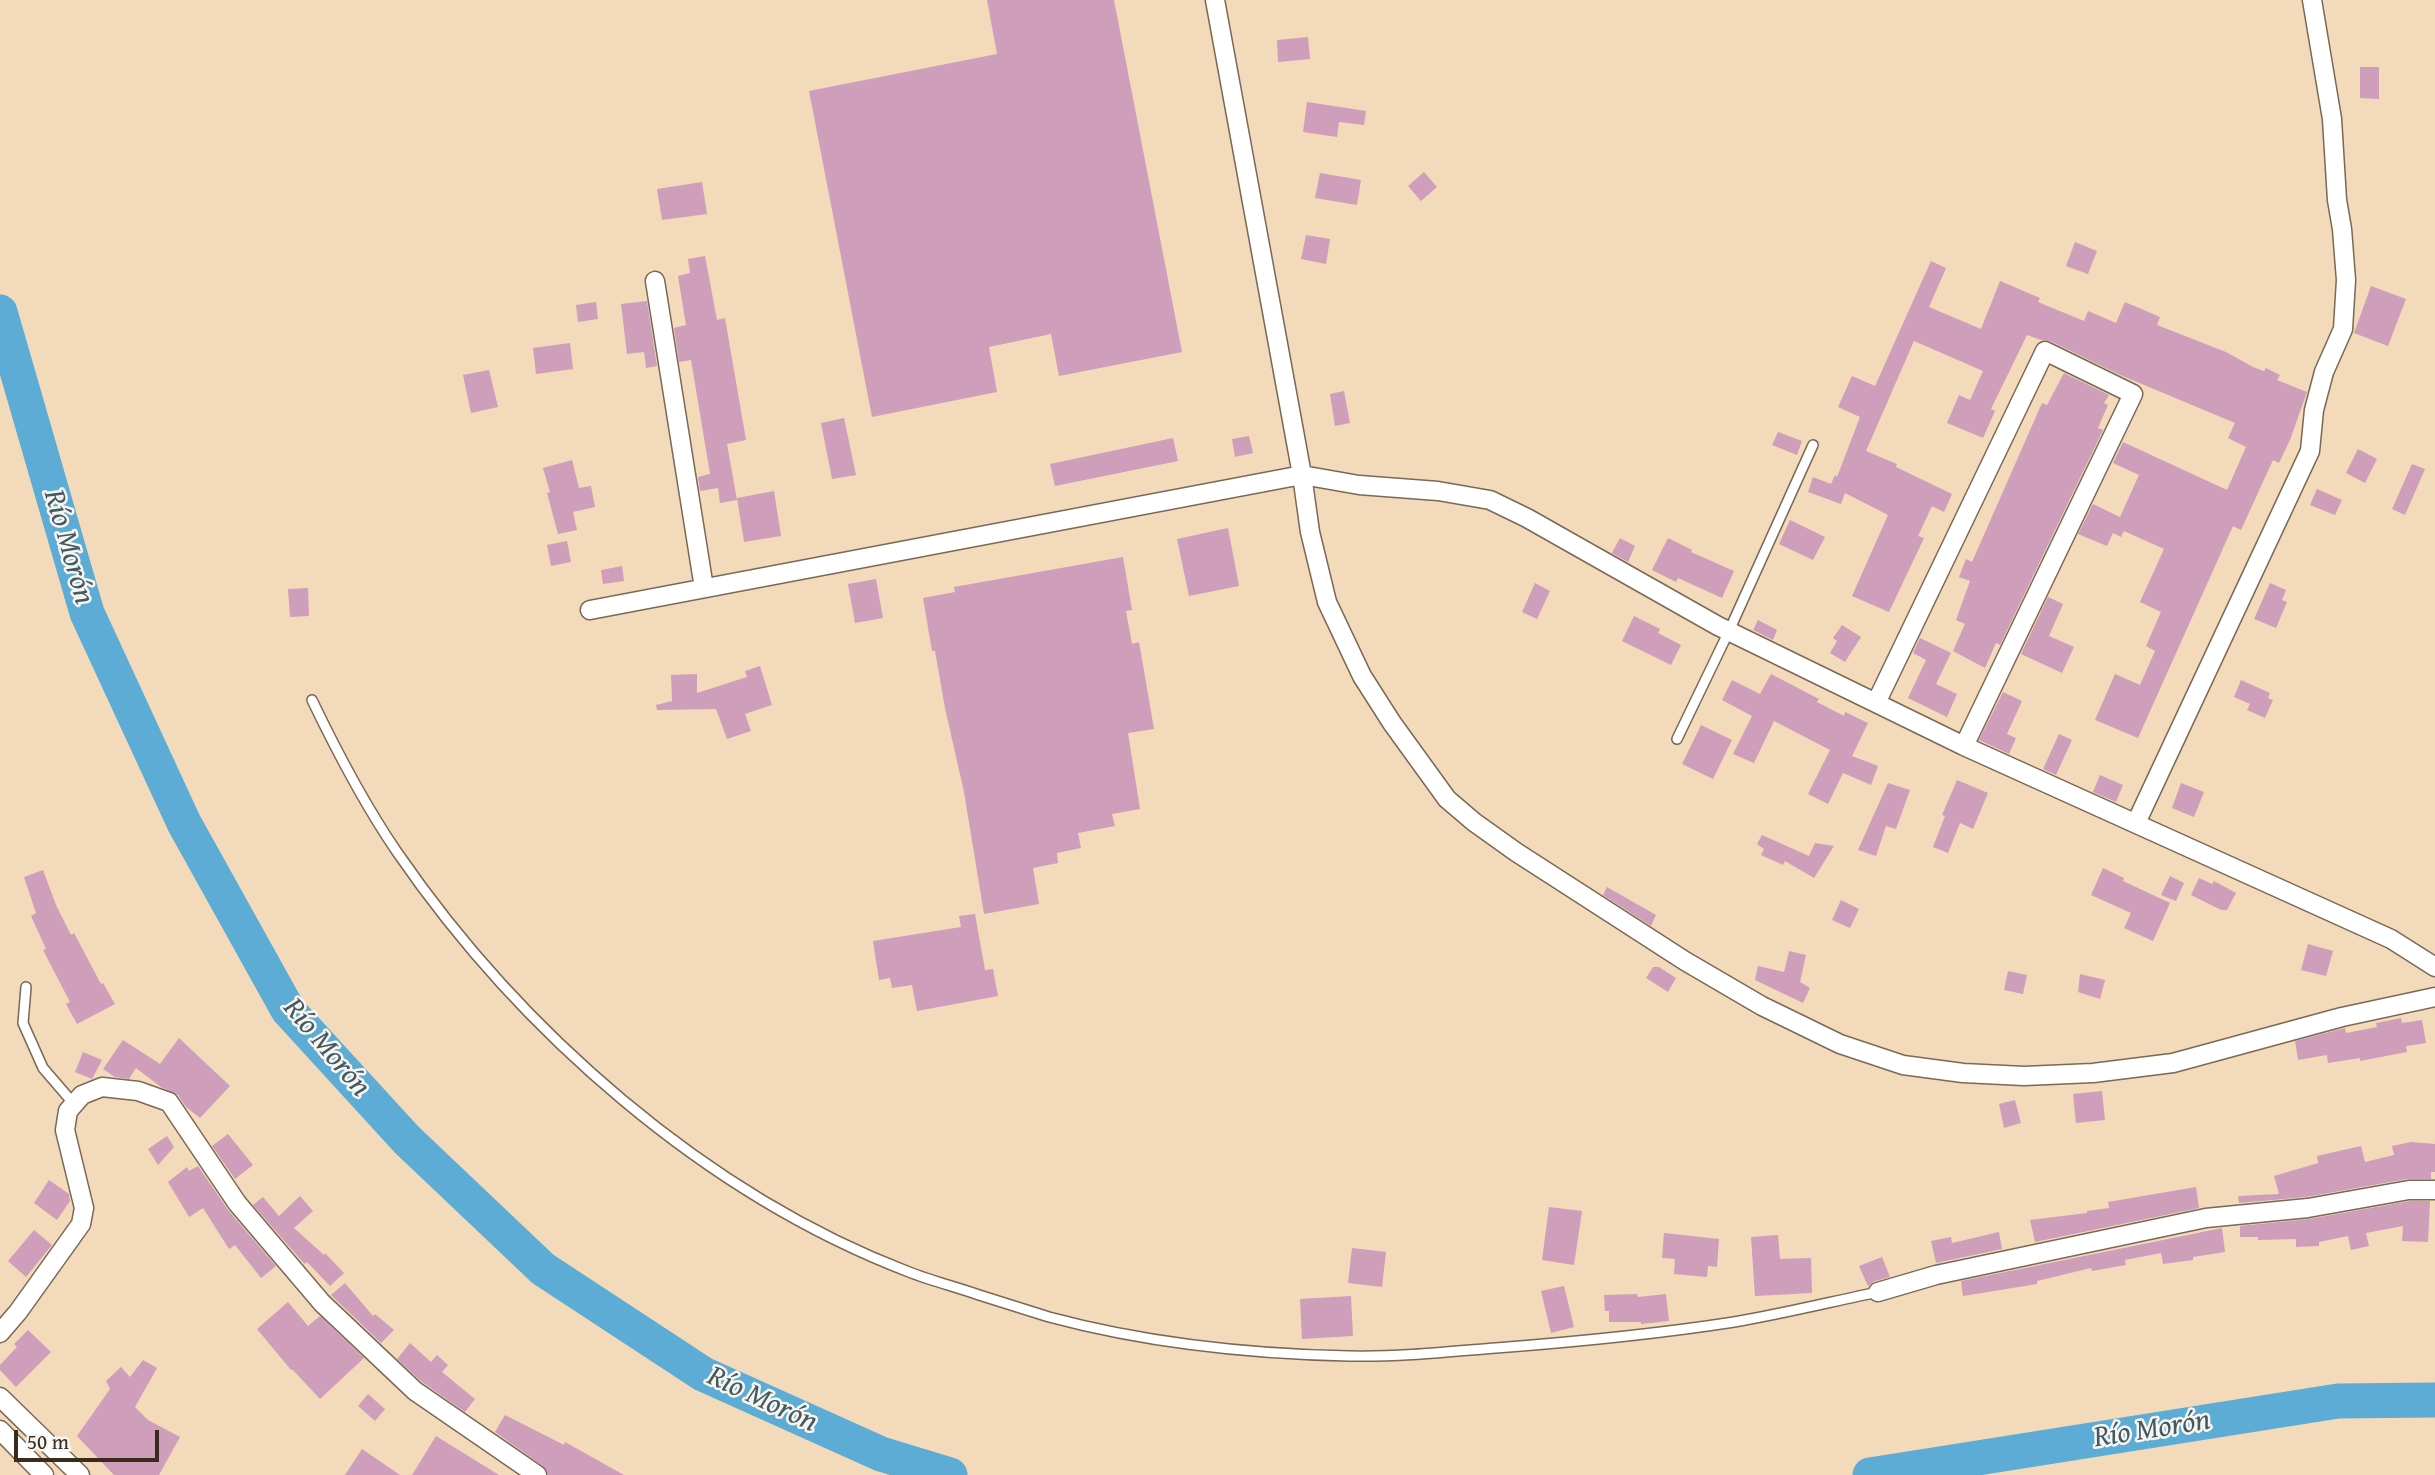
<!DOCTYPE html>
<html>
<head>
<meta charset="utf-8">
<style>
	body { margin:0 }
	#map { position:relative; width:2435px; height:1475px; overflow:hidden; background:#f2daba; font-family:"Gentium Book Plus",serif }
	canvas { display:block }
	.scale { position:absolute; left:14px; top:1430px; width:145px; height:32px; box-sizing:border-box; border:4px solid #3b2a1e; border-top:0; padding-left:9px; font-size:21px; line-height:24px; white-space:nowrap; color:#3b2a1e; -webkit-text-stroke:5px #f6f6f2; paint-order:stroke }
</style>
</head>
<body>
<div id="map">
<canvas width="2435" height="1475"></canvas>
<div class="scale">50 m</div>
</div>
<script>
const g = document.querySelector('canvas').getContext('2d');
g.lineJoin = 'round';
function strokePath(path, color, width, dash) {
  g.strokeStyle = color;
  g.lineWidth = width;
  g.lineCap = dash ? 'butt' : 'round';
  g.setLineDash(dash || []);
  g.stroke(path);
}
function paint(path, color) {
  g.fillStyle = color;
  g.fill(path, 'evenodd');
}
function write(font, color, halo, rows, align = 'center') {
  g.font = font + ' "Gentium Book Plus",serif';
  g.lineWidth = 5;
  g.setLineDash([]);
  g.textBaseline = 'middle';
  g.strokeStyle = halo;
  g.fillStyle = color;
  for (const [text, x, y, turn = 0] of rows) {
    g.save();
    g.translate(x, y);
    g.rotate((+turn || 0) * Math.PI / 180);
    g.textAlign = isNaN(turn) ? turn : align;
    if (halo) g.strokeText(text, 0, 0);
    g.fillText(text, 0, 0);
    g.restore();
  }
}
strokePath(new Path2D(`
	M0 312 87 613 184 823 288 1010 407 1140 543 1269 703 1374 881 1454 950 1475
	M1870 1475 2338 1401 2435 1400`), '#5cacd6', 35);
paint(new Path2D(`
	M987 0H1114L1182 352 1059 376 1051 334 989 347 997 392 872 417 809 91 997 54Z
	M1308 37 1310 59 1278 62 1277 40Z
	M2360 67H2379V99L2360 98Z
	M1307 102 1366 111 1364 125 1339 122 1337 137 1303 132Z
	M1424 172 1437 187 1421 201 1408 186Z
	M1320 173 1361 180 1357 205 1315 198Z
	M702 182 707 214 662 220 657 189Z
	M1306 235 1330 239 1326 264 1301 259Z
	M2075 242 2097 251 2088 274 2066 266Z
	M705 256 717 320 725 318 746 440 727 444 737 500 720 503 718 488 700 491 698 477 710 474 691 360 679 362 674 328 686 325 678 276 690 273 688 259Z
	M1931 261 1946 268 1929 307 1981 329 2000 281 2040 298 2038 302 2084 321 2088 311 2116 323 2125 302 2160 317 2157 325 2226 352 2253 367 2264 371 2266 368 2280 375 2277 380 2307 392 2290 440 2279 463 2273 460 2241 530 2233 526 2138 738 2095 720 2115 674 2140 685 2155 651 2146 646 2161 612 2140 602 2164 549 2124 531 2121 537 2113 533 2107 546 2078 534 2093 504 2120 517 2139 475 2113 463 2123 442 2227 490 2246 447 2228 438 2235 423 2118 374 2050 341 2041 340 2027 335 1991 409 1995 411 1983 438 1947 423 1959 395 1970 400 1983 371 1914 341 1866 451 1897 464 1896 467 1952 494 1944 512 1932 506 1918 536 1924 538 1889 612 1852 596 1888 515 1845 493 1841 504 1808 492 1813 477 1831 484 1835 475 1837 477 1860 417 1838 407 1852 376 1875 386Z
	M2371 286 2406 299 2388 346 2354 333Z
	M647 301 657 366 646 368 644 352 627 354 621 304Z
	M596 302 598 319 578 322 576 305Z
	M570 343 573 369 536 374 533 348Z
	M489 370 498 407 471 413 463 375Z
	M2064 373 2109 395 2104 403 2108 405 2098 428 2103 430 2000 645 1996 643 1985 668 1953 651 1965 624 1956 620 1970 581 1959 577 1966 559 1972 562 2042 403 2047 405Z
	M1344 391 1350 423 1335 426 1330 394Z
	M844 418 856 475 832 479 821 423Z
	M1778 432 1802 441 1797 455 1772 445Z
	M1249 436 1253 453 1235 457 1232 439Z
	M1173 438 1178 461 1055 486 1050 464Z
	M2358 449 2377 459 2365 483 2346 473Z
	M572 460 579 488 591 486 595 507 573 512 577 530 558 534 547 493 550 492 543 468Z
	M2412 464 2425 469 2405 515 2392 509Z
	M2317 489 2342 500 2335 515 2310 505Z
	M774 491 781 536 744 542 737 498Z
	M1790 520 1825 537 1813 560 1779 544Z
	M1228 528 1239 586 1189 596 1177 539Z
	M1620 538 1635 546 1628 562 1612 553Z
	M1668 538 1692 550 1691 552 1734 571 1722 598 1678 578 1676 582 1652 570Z
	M567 541 571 562 551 566 547 545Z
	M1123 557 1132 610 1126 611 1132 644 1139 642 1154 729 1128 733 1140 809 1112 814 1115 826 1078 833 1081 848 1057 853 1058 863 1033 868 1039 904 984 914 964 792 945 708 935 651H932L923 598 955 592 954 587Z
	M622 566 624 581 603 584 601 570Z
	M876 579 883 618 855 623 848 584Z
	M1535 583 1550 591 1537 619 1522 612Z
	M2270 583 2286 590 2282 600 2287 602 2276 628 2254 619Z
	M308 588 309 616 290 617 288 589Z
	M2048 597 2063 604 2049 636 2074 647 2062 673 2021 654Z
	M1634 616 1660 629 1658 633 1681 645 1671 665 1622 641Z
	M1758 620 1777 630 1773 640 1753 630Z
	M1842 625 1861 637 1845 662 1830 653 1837 641 1833 638Z
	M1920 638 1951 653 1936 684 1957 694 1947 717 1908 698 1926 660 1913 653Z
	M760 666 772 705 745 714 751 731 727 739 716 709 657 710 656 705 672 701 671 675 697 674V693L747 677 745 671Z
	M1771 674 1819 699 1817 702 1844 716 1845 712 1868 723 1852 756 1878 766 1871 785 1843 773 1828 804 1808 794 1830 750 1774 721 1754 763 1733 754 1752 716 1722 700 1732 680 1760 694Z
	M2241 680 2270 693 2268 698 2273 700 2265 718 2247 710 2250 704 2234 697Z
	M2003 692 2022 701 2007 734 2016 738 2009 754 1979 740Z
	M1701 725 1732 740 1713 779 1682 764Z
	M2059 734 2072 740 2056 775 2043 769Z
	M2100 775 2123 785 2116 802 2093 792Z
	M1957 780 1988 793 1973 829 1960 823 1948 853 1933 847 1945 816 1942 815Z
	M1888 783 1910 790 1896 829 1886 826 1876 856 1858 850Z
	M2181 783 2204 792 2194 817 2172 808Z
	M1762 835 1809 856 1815 843 1834 846 1814 878 1785 861 1783 865 1761 855 1764 849 1757 844Z
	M2103 868 2124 878 2123 881 2170 903 2153 941 2124 928 2131 913 2091 895Z
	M43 870 56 905 71 935 74 933 101 984 103 983 115 1004 77 1024 66 1004 70 1002 43 950 46 949 31 916 36 913 24 877Z
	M2170 876 2184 883 2176 901 2161 895Z
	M2199 878 2212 884 2214 881 2236 893 2227 910H2221L2191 895Z
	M1607 887 1656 915 1651 926 1603 895Z
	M1841 900 1859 909 1850 928 1832 920Z
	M975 914 985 970 993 969 998 996 917 1011 912 985 892 988 890 978 879 980 873 941 961 927 959 916Z
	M2308 944 2333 951 2326 976 2301 970Z
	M1789 951 1806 955 1800 982 1810 988 1803 1003 1755 980 1758 966 1784 972Z
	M1653 967H1659L1676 978 1668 992 1646 978Z
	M2008 971 2027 975 2023 994 2004 990Z
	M2080 974 2105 980 2100 999 2078 992Z
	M2401 1018 2402 1023 2422 1020 2426 1043 2406 1046 2407 1052 2360 1061V1058L2328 1063 2327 1055 2298 1060 2295 1041 2345 1028 2346 1033 2377 1027 2376 1023Z
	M179 1038 230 1086 200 1118 186 1107 178 1095 161 1087 136 1068 129 1079 115 1077 103 1069 123 1040 160 1064Z
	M83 1052 102 1060 92 1079 75 1072Z
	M2102 1091 2105 1120 2076 1123 2073 1094Z
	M2015 1100 2021 1123 2004 1128 1999 1104Z
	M228 1134 253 1165 235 1179 212 1146Z
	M167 1136 174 1147 158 1165 148 1149Z
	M2411 1142 2435 1144V1172H2431V1179H2407L2306 1197 2239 1203 2238 1196 2279 1194 2274 1176 2318 1163 2317 1156 2361 1146 2365 1162 2394 1155 2392 1146Z
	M198 1166 228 1210 276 1266 261 1278 235 1245 229 1249 203 1208 189 1217 168 1182 187 1167 189 1171Z
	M49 1180 69 1194 70 1201 57 1220 34 1203Z
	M2196 1187 2199 1208 2035 1242 2030 1220 2087 1213V1211L2109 1208 2108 1202Z
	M300 1196 313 1211 294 1228 324 1255 325 1253 344 1273 330 1286 307 1262 305 1264 301 1260 253 1205 263 1197 279 1216Z
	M2410 1201H2430L2428 1242 2402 1241 2403 1226 2366 1233 2369 1246 2351 1250 2348 1236 2319 1242V1246L2296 1247V1239L2258 1240V1237H2240V1226L2309 1219Z
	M1549 1207 1582 1211 1574 1265 1542 1260Z
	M2222 1228 2225 1252 2193 1257V1260L2163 1264 2161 1253 2125 1260 2126 1265 2092 1271 2091 1268 2037 1281V1284L1963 1296 1961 1281Z
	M34 1230 52 1245 26 1277 8 1261Z
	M1999 1232 2002 1249 1936 1263 1931 1241 1951 1237 1952 1243Z
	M1664 1233 1719 1239 1717 1267 1708 1266 1707 1277 1674 1274 1675 1259 1662 1258Z
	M1778 1235 1780 1259 1811 1258 1812 1293 1755 1296 1751 1237Z
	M1352 1248 1386 1252 1382 1287 1348 1283Z
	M1882 1257 1890 1277 1875 1281 1868 1286 1859 1266Z
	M345 1283 373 1316 375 1314 394 1330 381 1343 331 1295Z
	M1564 1286 1574 1327 1551 1333 1541 1291Z
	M1637 1294 1638 1297 1666 1294 1669 1321 1641 1324V1322H1609V1311H1605L1604 1295Z
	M1351 1296 1353 1336 1302 1339 1300 1299Z
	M288 1302 308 1326 320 1316 364 1358 320 1399 292 1369 291 1370 257 1329Z
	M28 1330 51 1352 16 1387 0 1370V1365L17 1347 14 1344Z
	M410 1343 431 1362 437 1355 448 1365 442 1372 475 1399 465 1412 422 1382 397 1359Z
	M143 1360 157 1368 135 1407 148 1420 180 1437 159 1475H114L77 1436 110 1389 106 1381 121 1367 130 1377Z
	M368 1394 385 1409 375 1421 358 1406Z
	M505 1415 564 1445 565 1442 624 1475H548L543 1466 495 1432Z
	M436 1436 499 1475H412Z
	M362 1449 400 1475H345Z`), '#ce9ebb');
const service = new Path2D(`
	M312 700C337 752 364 804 397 852 520 1031 705 1194 909 1272 932 1281 956 1287 979 1295 1002 1302 1026 1310 1049 1317 1146 1343 1250 1354 1349 1356 1399 1357 1447 1352 1496 1348 1574 1342 1657 1334 1734 1322 1782 1314 1830 1302 1878 1292
	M1677 739 1729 631 1813 445
	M26 987 23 1023 43 1068 74 1104`);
const minor = new Path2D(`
	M1215 0 1302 475 1310 532 1327 602 1362 676 1392 723 1447 799 1474 822 1516 852 1685 961 1762 1006 1840 1044 1903 1065 1963 1073 2024 1076 2093 1073 2173 1063 2342 1017 2435 997
	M655 281 704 588
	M590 610 1302 475 1359 485 1438 491 1490 500 1527 518 1718 626 1876 703
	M1964 746 2133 394 2045 351 1876 703 1964 746 2391 939 2435 967
	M2136 823 2310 451 2314 410 2324 372 2343 329 2346 280 2342 229 2337 200 2332 119 2312 0
	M1878 1292 1936 1275 2206 1218 2308 1208 2409 1190H2435
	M0 1333 18 1312 81 1224 84 1208 65 1130 68 1111 82 1095 102 1087 138 1091 169 1102 237 1203 322 1303 415 1391 537 1475
	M0 1397 80 1475
	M0 1430 44 1475`);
strokePath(service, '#7b6855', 12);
strokePath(minor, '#7b6855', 21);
strokePath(service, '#fff', 9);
strokePath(minor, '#fff', 18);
write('italic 30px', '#47585e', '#f6f6f2', [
	["Río Morón",68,547,74],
	["Río Morón",326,1048,50],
	["Río Morón",762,1400,25],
	["Río Morón",2152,1430,-9]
]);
</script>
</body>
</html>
